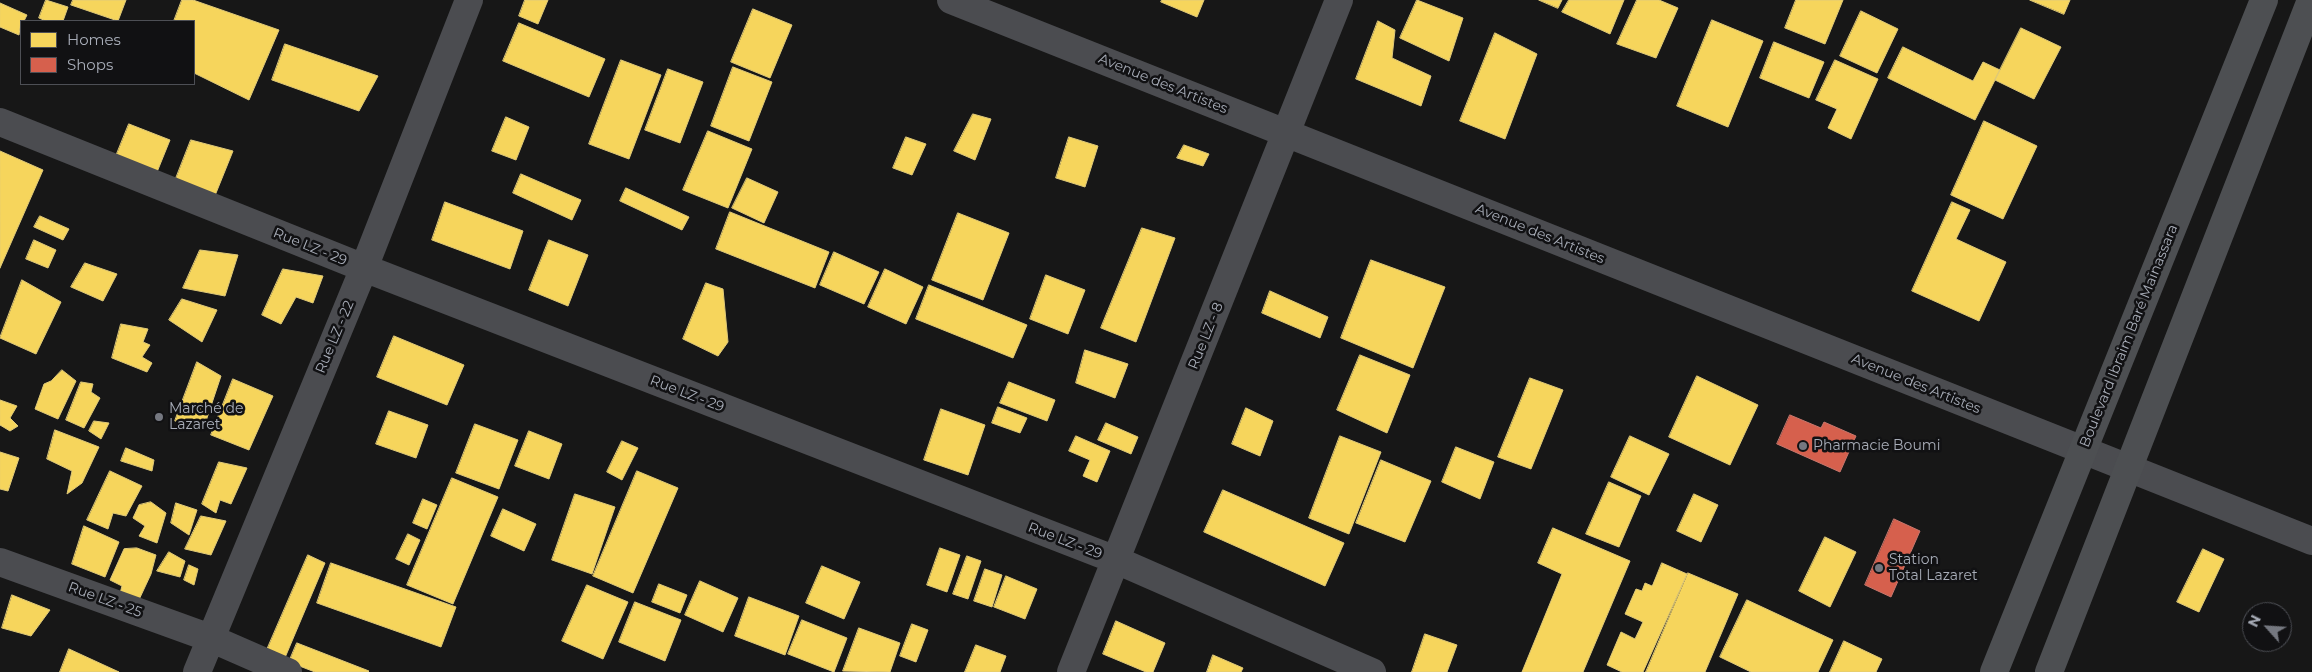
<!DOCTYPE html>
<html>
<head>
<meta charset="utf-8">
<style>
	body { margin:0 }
	#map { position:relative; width:2312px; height:672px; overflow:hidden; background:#171717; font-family:Montserrat,sans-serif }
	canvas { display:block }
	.legend { position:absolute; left:20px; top:20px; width:175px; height:65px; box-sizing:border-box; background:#111113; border:1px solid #4d4f55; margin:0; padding:6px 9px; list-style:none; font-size:15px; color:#a8adb8 }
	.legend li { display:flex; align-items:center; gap:10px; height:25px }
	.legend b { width:25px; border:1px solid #4d4f55 }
	.north { position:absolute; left:2242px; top:602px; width:50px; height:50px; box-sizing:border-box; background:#111113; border:1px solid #4d4f55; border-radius:50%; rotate:296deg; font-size:14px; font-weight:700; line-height:20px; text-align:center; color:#a8adb8 }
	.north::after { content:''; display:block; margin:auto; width:18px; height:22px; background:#757880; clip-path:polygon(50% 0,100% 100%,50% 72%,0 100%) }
</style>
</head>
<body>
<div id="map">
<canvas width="2312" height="672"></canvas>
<ul class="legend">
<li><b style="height:14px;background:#f6d55c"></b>Homes</li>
<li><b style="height:14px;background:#d6604d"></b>Shops</li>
</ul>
<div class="north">N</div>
</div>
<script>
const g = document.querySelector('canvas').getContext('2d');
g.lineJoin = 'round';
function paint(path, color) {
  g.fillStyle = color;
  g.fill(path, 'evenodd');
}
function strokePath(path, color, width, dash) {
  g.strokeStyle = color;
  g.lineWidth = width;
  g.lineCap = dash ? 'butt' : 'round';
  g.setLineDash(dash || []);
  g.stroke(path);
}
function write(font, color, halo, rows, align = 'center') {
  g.font = font + ' Montserrat,sans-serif';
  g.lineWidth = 5;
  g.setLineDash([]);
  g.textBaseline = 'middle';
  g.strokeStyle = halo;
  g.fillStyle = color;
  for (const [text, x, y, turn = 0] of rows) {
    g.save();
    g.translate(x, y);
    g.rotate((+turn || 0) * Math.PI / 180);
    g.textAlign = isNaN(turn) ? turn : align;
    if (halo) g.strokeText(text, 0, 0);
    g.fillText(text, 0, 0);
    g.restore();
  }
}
const homes = new Path2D(`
	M46 0 68 7 63 21H46L39 18Z
	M73 0H126L118 21 71 5Z
	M182 0H193L279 30 249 100 194 73V21H174Z
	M525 0H548L538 24 519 16Z
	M1162 0H1204L1197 17 1161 2Z
	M1417 0 1463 18 1449 61 1400 38Z
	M1539 0H1562L1558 8Z
	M1569 0H1624L1610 34 1562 12Z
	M1637 0H1659L1678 8 1656 58 1617 44Z
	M1796 0H1843L1825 44 1785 28Z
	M2030 0H2070L2064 14Z
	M0 3 27 15 24 21H21L19 35 0 27Z
	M753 9 792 25 770 78 731 62Z
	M1861 11 1898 29 1877 73 1840 56Z
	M1712 20 1763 41 1728 127 1677 106Z
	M1378 21 1395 30 1392 58 1431 76 1421 106 1356 79Z
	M519 23 605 59 589 97 503 61Z
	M2021 28 2061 47 2034 99 1995 80Z
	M1495 33 1537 54 1505 139 1460 121Z
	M1774 42 1824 62 1809 98 1760 78Z
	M285 44 378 76 359 111 272 80Z
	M1903 47 1973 81 1983 62 2000 70 1975 120 1888 78Z
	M621 60 661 75 629 159 589 144Z
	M1835 60 1878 79 1851 139 1828 128 1837 109 1816 100Z
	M733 67 772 82 749 141 711 126Z
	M668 69 703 82 680 143 645 130Z
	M973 114 991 119 975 160 954 151Z
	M506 117 529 127 516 160 492 151Z
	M1984 121 2037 146 2003 219 1951 195Z
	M129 124 170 140 155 177 114 161Z
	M708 131 752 149 728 208 683 190Z
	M906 137 926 144 912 175 893 168Z
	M1069 137 1098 146 1085 187 1056 178Z
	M191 140 233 151 212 203 173 186Z
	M1184 145 1209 154 1203 166 1177 158Z
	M0 151 43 170 0 268Z
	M521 174 581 200 572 220 513 193Z
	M747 178 778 192 764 223 732 208Z
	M626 188 689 217 682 230 620 201Z
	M445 202 523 231 510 269 432 240Z
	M1952 202 1970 210 1956 239 2006 262 1979 321 1912 291Z
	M730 212 829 252 815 288 716 249Z
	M958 213 1009 233 983 300 932 280Z
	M40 216 69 229 63 240 34 227Z
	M1142 228 1175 238 1136 342 1101 328Z
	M34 240 56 250 48 268 26 259Z
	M549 240 588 255 568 306 529 290Z
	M200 250 238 255 225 296 183 288Z
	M834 252 879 272 864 304 820 285Z
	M1371 260 1445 287 1413 368 1341 338Z
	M85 263 117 274 103 301 71 287Z
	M283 269 323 276 313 303 296 297 281 324 262 315Z
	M885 269 923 287 906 324 868 307Z
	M1046 275 1085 290 1068 334 1030 319Z
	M22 280 61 302 36 354 0 338Z
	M706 283 723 289 728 342 718 356 683 339Z
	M929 285 1027 325 1013 358 916 319Z
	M1270 291 1328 317 1320 338 1262 313Z
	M182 299 217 310 202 342 169 320Z
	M121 324 148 329 143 342 150 345 142 357 152 363 147 372 112 358Z
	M394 336 464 365 447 405 377 377Z
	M1085 350 1128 364 1115 398 1076 383Z
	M1360 355 1410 375 1387 433 1337 410Z
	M197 362 221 376 203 430 175 421Z
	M62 370 76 381 58 419 35 409 44 384 51 381Z
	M1697 376 1758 405 1730 465 1669 437Z
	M1530 378 1563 390 1531 469 1498 457Z
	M233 379 273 396 249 450 211 435Z
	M81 382 93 384 91 392 100 398 84 428 66 420Z
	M1009 382 1055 400 1047 421 1000 403Z
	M0 400 17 406 10 418 18 426 10 431 0 425Z
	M998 407 1027 418 1020 433 992 423Z
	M1246 408 1273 421 1260 456 1232 444Z
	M941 409 985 425 968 475 924 460Z
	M389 411 428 425 416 458 376 444Z
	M94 421 109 423 101 439 89 431Z
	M1106 423 1138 437 1131 454 1098 440Z
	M475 424 518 440 499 489 456 473Z
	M55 430 99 447 82 483 67 494 72 471 47 459Z
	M529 431 562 444 549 479 515 466Z
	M1076 436 1110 451 1097 482 1083 476 1090 460 1069 451Z
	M1340 436 1381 452 1349 534 1309 518Z
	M1630 436 1669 454 1649 495 1611 477Z
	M622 441 638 448 622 480 607 472Z
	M1456 447 1494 462 1480 499 1442 482Z
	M126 448 154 460 152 471 121 461Z
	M0 452 19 458 8 491 0 489Z
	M1381 460 1431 481 1405 542 1356 523Z
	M219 462 247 468 231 504 220 500 216 513 202 504Z
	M110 471 142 486 126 516 113 513 108 529 87 520Z
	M637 471 678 488 633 593 593 576Z
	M452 478 498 497 453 604 407 585Z
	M1609 482 1641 496 1619 547 1586 534Z
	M1223 490 1344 543 1325 586 1204 532Z
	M575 494 615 507 592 574 552 560Z
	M1694 494 1718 505 1701 542 1677 531Z
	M423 499 437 505 427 529 413 523Z
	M151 502 166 513 157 543 139 536 145 526 133 518 139 505Z
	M176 503 197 510 189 535 171 523Z
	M503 509 536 524 524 551 491 536Z
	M201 516 226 521 211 555 185 549Z
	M84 526 119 542 105 577 72 564Z
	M1553 528 1630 561 1583 672H1522L1562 574 1538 563Z
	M408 534 420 540 409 565 396 559Z
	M1825 537 1856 552 1830 607 1799 591Z
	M137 548 156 555 151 574 137 604 119 597 122 586 110 580 124 549Z
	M940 548 960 555 947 592 927 585Z
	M2203 549 2224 559 2199 612 2177 602Z
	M169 552 185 561 180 577 157 571Z
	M308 555 325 563 284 660 266 652Z
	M967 556 981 561 968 599 953 594Z
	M331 563 456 607 441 647 317 603Z
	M1662 563 1687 574 1643 672H1622L1607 665 1621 632 1635 639 1643 622 1625 614 1636 589 1642 591 1645 583 1652 586Z
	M189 565 198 569 194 585 184 580Z
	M822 566 860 582 844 619 806 603Z
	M985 569 1002 575 992 607 974 601Z
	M1688 573 1738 594 1705 672H1646Z
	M1006 576 1037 589 1025 619 994 607Z
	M700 581 738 598 723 632 685 615Z
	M659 584 687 595 680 613 652 602Z
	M587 585 628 602 603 659 562 641Z
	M12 595 50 610 31 636 2 628Z
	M749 597 799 616 785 655 735 636Z
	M1747 600 1833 640 1818 672H1751L1720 657Z
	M635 602 681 620 665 661 619 642Z
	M802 620 847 638 834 672 788 654Z
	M1116 621 1165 643 1153 672H1146L1103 654Z
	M912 624 928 630 916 662 900 656Z
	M859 628 900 643 890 672 843 671Z
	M1425 634 1457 645 1447 672H1412Z
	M1844 641 1882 659 1876 672H1830Z
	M297 643 369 671 368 672H315L289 662Z
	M976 645 1006 656 1000 672H965Z
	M69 649 119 672H60Z
	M1213 655 1243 668 1241 672H1207Z`);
paint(homes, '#f6d55c');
strokePath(homes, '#dfc978', 1);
const shops = new Path2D(`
	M1790 415 1821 428 1824 422 1856 436 1840 472 1777 444Z
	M1894 519 1920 531 1891 597 1865 585Z`);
paint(shops, '#d6604d');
strokePath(shops, '#c8776d', 1);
strokePath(new Path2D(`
	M951 0 2312 541
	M0 122 364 268 1116 560 1372 672
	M0 562 210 638 288 672
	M197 672 364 268 469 0
	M1071 672 1339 0`), '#4b4c50', 28);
strokePath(new Path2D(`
	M1994 672 2264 0
	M2049 672 2311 0`), '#4d4f52', 28);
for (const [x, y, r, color] of [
	[159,417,5,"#757880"],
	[1803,446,5,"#757880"],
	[1879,568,5,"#757880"]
]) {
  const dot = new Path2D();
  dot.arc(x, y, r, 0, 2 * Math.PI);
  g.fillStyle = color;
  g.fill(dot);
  strokePath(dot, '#111113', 2);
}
write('14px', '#a8adb8', '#111113', [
	["Avenue des Artistes",1163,84,22],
	["Avenue des Artistes",1540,234,22],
	["Rue LZ - 29",310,247,22],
	["Rue LZ - 8",1206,336,-68],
	["Boulevard Ibraim Baré Maïnassara",2129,336,-68],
	["Rue LZ - 22",335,337,-67],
	["Avenue des Artistes",1916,384,22],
	["Rue LZ - 29",687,394,21],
	["Rue LZ - 29",1065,541,21],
	["Rue LZ - 25",105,600,20]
]);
write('14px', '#a8adb8', '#111113', [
	["Marché de",169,409],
	["Lazaret",169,425],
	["Pharmacie Boumi",1813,446],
	["Station",1889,560],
	["Total Lazaret",1889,576]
], 'left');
</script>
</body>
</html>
